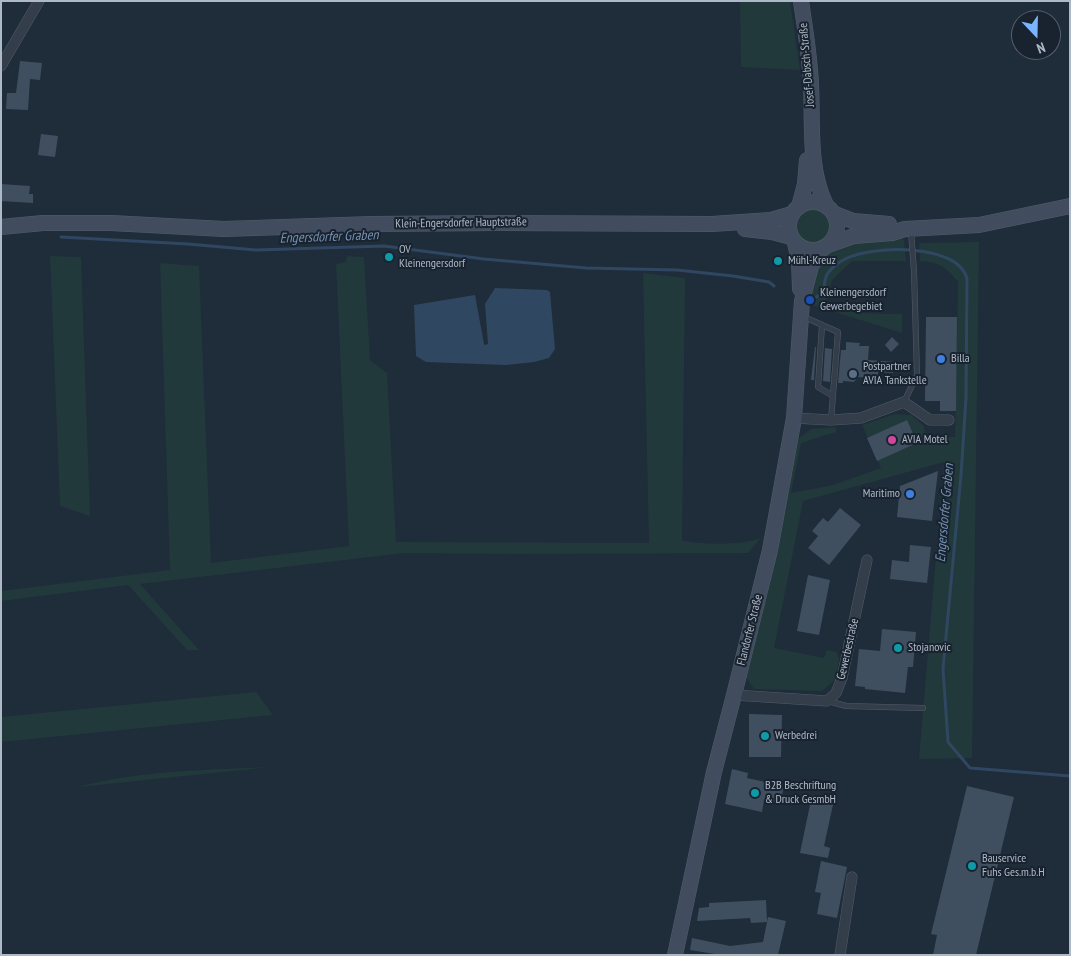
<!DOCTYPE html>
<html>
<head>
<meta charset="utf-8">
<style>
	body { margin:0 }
	#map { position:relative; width:1071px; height:956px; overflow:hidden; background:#1f2c3a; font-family:"PT Sans Narrow",sans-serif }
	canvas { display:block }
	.frame { position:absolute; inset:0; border:2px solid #aeb9c7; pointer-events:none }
	.north { position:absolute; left:1011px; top:10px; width:50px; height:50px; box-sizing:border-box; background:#19232f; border:1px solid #555f6c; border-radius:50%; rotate:159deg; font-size:14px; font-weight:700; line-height:20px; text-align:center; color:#aeb9c7 }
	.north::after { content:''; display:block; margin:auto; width:18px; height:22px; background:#7bb4ff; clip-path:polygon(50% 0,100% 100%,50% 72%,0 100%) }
</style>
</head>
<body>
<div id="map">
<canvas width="1071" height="956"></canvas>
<div class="frame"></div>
<div class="north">N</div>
</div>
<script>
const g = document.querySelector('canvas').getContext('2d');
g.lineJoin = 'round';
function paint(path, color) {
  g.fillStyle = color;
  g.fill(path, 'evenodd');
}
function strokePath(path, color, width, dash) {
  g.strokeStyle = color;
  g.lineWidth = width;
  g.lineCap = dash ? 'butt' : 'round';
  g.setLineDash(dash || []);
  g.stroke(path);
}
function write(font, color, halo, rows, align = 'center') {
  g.font = font + ' "PT Sans Narrow",sans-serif';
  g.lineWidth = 4;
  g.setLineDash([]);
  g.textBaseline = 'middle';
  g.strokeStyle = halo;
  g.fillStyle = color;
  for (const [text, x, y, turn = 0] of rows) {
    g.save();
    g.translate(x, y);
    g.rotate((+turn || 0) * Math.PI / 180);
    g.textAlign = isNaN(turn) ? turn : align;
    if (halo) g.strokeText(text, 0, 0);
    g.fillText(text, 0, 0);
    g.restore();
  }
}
paint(new Path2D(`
	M740 1H790L800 70 741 67Z
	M795 226a18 18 0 1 1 36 0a18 18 0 1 1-36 0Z
	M898 237 904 240 906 261H852L832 280 825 305C849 314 875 314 902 314V333L812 305 810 287 816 265 832 249 846 242Z
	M979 242 972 758 919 759 944 462 803 501 774 648 824 658 827 650 837 652 839 659 836 679 822 691 754 689 745 676 799 438 811 429 836 427V432L801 443 791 493 833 485 881 468 862 425 895 414 911 415 924 426 925 436 955 437 958 282C946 267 939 262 920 261L919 243Z
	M50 256 81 257 90 516 60 506Z
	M347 256 364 257 370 360 387 373 396 542 649 543 643 273 685 278 682 541C704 544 740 546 761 538L748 553 520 554 404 553 140 584 199 650H187L128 585 1 601V591L170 570 160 263 199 266 211 563 349 546 336 264 346 262Z
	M256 692 273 715 1 742V717Z
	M271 767 78 787C141 770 207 770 271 767Z`), '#21393b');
paint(new Path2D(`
	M495 288 547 290 550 292 555 349 549 358 534 362 506 365 426 362 416 356 414 305 475 295 484 344 485 345 488 344 485 304Z`), '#304761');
strokePath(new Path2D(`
	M61 237 188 244 256 250 384 246 484 259 586 268 677 270 733 276 769 282 774 286
	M814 298C828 292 822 289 826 277 828 270 839 262 845 259 871 245 959 243 967 279L966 398 961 475 943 669 948 742 970 768 1070 776`), '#304761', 3);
paint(new Path2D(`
	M20 61 42 63 40 80 30 79 28 110 6 109 7 93H16Z
	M41 134 58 136 55 157 38 155Z
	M1 184 30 186 29 194H33V203L1 201Z
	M926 317H957L956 411H940V401H925Z
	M892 337 899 344 891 352 885 345Z
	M846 342 860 343 859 346H869L868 360 894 362 893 373 878 372V379L858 377 854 382 843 381V383H838L841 350H846Z
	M815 347H816L814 380H811Z
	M825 348 832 349 830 382 823 381Z
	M907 420 917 443 877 461 867 438Z
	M938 471 932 521 897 517 900 486Z
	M840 508 861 525 829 565 808 548 818 536 812 531 823 518 828 522Z
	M910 545 931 547 927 583 890 579 892 560 909 562Z
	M808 575 830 580 819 635 797 631Z
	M882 629 916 632 913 667H908L905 693 865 689V687L855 686 859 649 880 651Z
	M749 714 782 715 781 757H749Z
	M732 769 748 773 747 778 784 786 780 804 764 800 762 812 725 804Z
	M967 786 1014 797 976 955H933L937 935 931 934Z
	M812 795 834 800 824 846 830 848 828 858 800 853Z
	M821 861 847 867 837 918 817 914 821 893 815 892Z
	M766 900 767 922 751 923 750 918 697 921 699 908 709 907V903Z
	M768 917 786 921 778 955H721L690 950 692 938 730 946 763 942Z`), '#404f5f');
const lane = new Path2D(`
	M802 316 838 332 831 420
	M822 325 818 387 833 396
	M904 402 917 375 914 271 911 231
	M828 701 846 706 923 708`);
const street = new Path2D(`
	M1 66 39 1
	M794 418 831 420 861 418 904 402 930 420H949
	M734 695 827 701 836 693 842 678 867 560
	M840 955 852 877`);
const secondary = new Path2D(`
	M801 1C805 29 810 57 811 85 813 124 808 169 826 205
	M789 226a24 24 0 1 1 48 0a24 24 0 1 1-48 0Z
	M799 207 805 184 807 160
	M835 214 853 221 889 224
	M1 227 43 223H111L224 229 373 224 499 223 712 224 771 220 792 214
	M745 229 772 232 791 237
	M795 243 799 260 800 289
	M828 245 854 236 892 233 905 229 979 225 1070 206
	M675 955 714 772 734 695 770 550 794 418 802 301 811 266 822 249`);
strokePath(lane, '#515c68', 6);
strokePath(street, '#515c68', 11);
strokePath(secondary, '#515c68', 16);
strokePath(lane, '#333e4a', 5);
strokePath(street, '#333e4a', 10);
strokePath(secondary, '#414d5e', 15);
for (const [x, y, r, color] of [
	[389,257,5,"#0f9aa8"],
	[778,261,5,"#0f9aa8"],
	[810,300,5,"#1a4fb4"],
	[941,359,5,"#3f7fe0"],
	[853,374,5,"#5c6f8a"],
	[892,440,5,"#d1479c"],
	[910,494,5,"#3f7fe0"],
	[898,648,5,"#0f9aa8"],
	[765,736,5,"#0f9aa8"],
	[755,793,5,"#0f9aa8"],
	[972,866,5,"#0f9aa8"]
]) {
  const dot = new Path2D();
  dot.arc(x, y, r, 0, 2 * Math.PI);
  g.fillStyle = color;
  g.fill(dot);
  strokePath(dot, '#19232f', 2);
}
write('12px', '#aeb9c7', '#19232f', [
	["Josef-Dabsch-Straße",807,65,-95],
	["Klein-Engersdorfer Hauptstraße",461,223,-1],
	["Flandorfer Straße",750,630,-76],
	["Gewerbestraße",848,649,-77]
]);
write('12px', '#aeb9c7', '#19232f', [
	["OV",399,250],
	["Kleinengersdorf",399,264],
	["Mühl-Kreuz",788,261],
	["Kleinengersdorf",820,293],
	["Gewerbegebiet",820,307],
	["Billa",951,359],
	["Postpartner",863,367],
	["AVIA Tankstelle",863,381],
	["AVIA Motel",902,440],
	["Maritimo",900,494,"right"],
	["Stojanovic",908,648],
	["Werbedrei",775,736],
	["B2B Beschriftung",765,786],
	["& Druck GesmbH",765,800],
	["Bauservice",982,859],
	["Fuhs Ges.m.b.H",982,873]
], 'left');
write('italic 14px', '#7491b2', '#19232f', [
	["Engersdorfer Graben",329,237,-2],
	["Engersdorfer Graben",945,513,-85]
]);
</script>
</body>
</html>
